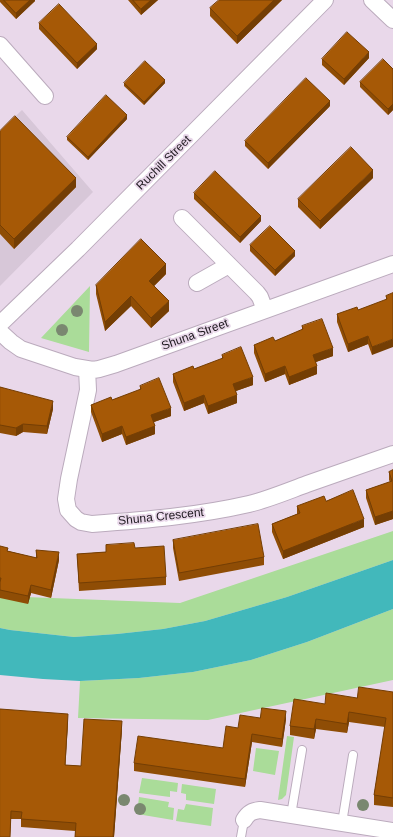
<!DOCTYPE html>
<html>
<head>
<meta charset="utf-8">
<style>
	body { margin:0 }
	canvas { display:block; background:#e9d8ea }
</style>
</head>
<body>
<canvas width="393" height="837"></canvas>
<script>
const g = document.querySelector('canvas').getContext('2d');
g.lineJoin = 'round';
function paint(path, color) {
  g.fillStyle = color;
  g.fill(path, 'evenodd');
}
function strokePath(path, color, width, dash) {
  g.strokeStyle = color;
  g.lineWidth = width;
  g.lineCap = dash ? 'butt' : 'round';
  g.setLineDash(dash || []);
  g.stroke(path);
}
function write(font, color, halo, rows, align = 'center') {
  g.font = font + ' Helvetica,sans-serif';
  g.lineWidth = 3.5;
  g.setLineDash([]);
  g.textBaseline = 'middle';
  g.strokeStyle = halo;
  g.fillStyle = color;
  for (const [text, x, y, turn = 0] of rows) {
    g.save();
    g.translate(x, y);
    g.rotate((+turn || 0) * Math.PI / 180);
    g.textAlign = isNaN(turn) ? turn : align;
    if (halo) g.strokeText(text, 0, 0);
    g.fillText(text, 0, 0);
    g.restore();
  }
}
paint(new Path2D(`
	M22 110 93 192 0 286V131Z`), '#d7c7d8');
paint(new Path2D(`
	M90 286 89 352 41 338Z
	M393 531V560L287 597 205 621 163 629 117 634 74 637 10 630 0 628V596L180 603Z
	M393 609V680L208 720 78 718 80 681 139 678 193 672 251 660 307 642Z
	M287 736 294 737 286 795 282 799 278 800Z
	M256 748 279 751 275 775 253 771Z
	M142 778 178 783 177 792 170 791V797L139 793Z
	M182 784 216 789 214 804 186 800V794L181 793Z
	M139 797 169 802 168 807 174 808 173 820 137 814Z
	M186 804 213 808 211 826 176 821 178 809 184 810Z`), '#aadc99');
paint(new Path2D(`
	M393 560V609L307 642 251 660 193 672 139 678 80 681 43 679 0 675V628L10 630 74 637 117 634 163 629 205 621 287 597Z`), '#42b8bb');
const service = new Path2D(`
	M291 815 302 750
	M342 823 353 755
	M241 837 244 820`);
const minor = new Path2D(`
	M372 0 393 20
	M0 45 45 96
	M182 218 257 293 260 297 265 310
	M197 283 229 265
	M0 324 78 249 325 0
	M0 332 11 342 21 349 75 367 93 370 99 369 116 364 393 264
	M87 369 88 390 69 479 66 499 68 510 76 519 81 522 92 524C145 520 197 516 249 504 269 499 288 491 307 484 336 474 364 464 393 454
	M244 820C248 813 252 811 260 810L393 831`);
strokePath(service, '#bbabbd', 10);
strokePath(minor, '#bbabbd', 18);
strokePath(service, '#fff', 8);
strokePath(minor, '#fff', 16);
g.fillStyle = '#7a8870';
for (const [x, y] of [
	[77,311],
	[62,330],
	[124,800],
	[363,805],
	[140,809]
]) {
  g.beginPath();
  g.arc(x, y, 6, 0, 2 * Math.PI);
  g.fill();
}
paint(new Path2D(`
	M0 0H35V1L16 19 0 2Z
	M128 0H158L141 15Z
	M282 0 237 44 210 16V8Z
	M39 23 97 49 77 69 39 29Z
	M369 58 344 85 322 65V59Z
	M393 69V110L388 115 360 87V82Z
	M124 83H165L144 105 124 86Z
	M330 106 268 169 245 146V141Z
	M127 119 88 160 67 140V137Z
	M0 131 76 187 14 249 0 234Z
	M373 178 320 229 298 207V199Z
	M194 193 261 221 240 243 194 199Z
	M250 245 295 256 275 276 250 251Z
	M166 274 154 286 169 311 151 328 131 306 105 331 96 294V285Z
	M393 293 372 355 368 344 348 352 337 322V314L358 310 386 300V296Z
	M302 326 333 356 316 362 317 374 289 385 285 374 265 382 254 353V345L275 341 302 330Z
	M222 355 253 385 236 391 237 403 208 414 204 403 184 411 173 382V374L194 369 222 359Z
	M140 386 171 416 154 422 155 434 126 445 122 434 102 442 91 412V405L112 400 140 390Z
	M0 387 53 409 47 434 23 432 16 436 0 433Z
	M393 470V519L375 525 366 498V490L390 482 389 480V472Z
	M297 506 364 527 283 559 272 532V524L297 514Z
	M173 540 264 557V565L179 581 173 548Z
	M106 545 135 548 166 577V585L79 591 77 554 106 552Z
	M0 546 8 551 36 558V550L59 560 51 598 31 593 28 604 0 598Z
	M393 692V807L374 805V795L385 727 349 722 347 733 316 729 314 739 290 735V726L325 704Z
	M0 709 68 722 65 765 81 766 122 729 114 837H75V831L21 827V819H11L10 837H0Z
	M286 719 282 747 252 742 245 787 134 771V763L223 748 238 728Z`), '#8f4d05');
paint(new Path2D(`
	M30 0H35V1L16 19V13Z
	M151 0H158L141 15V9Z
	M274 0H282L237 44V36Z
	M97 44V49L77 69V63Z
	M369 52V58L344 85V79Z
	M165 80V83L144 105V102Z
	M330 101V106L268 169V163Z
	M393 104V110L388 115V109Z
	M127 115V119L88 160V157Z
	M373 170V178L320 229V221Z
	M76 178V187L14 249V239Z
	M261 216V221L240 243V237Z
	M295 251V256L275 276V270Z
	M166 264V274L149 291V281Z
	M131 296V306L105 331V322Z
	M169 301V311L151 328V318Z
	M368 336V344L348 352V344Z
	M393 339V347L372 355V347Z
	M333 348V356L313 363V355Z
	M285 366V374L265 382V374Z
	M317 366V374L289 385V377Z
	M253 377V385L233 392V384Z
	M204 395V403L184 411V403Z
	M237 395V403L208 414V406Z
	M53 401V409L47 434V426Z
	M171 408V416L151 423V415Z
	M23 424V432L16 436V428Z
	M122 426V434L102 442V434Z
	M155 426V434L126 445V437Z
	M393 511V519L375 525V517Z
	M364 519V527L283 559V551Z
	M59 552V560L51 598V590Z
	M31 585V593L28 604V596Z
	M286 711V719L282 747V739Z
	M349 712V722L347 733V724Z
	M68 714V722L65 773V765Z
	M316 719V729L314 739V729Z
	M122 721V729L114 837H113Z
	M252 734V742L245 787V779Z`), '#743e04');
const building = new Path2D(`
	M4 0H30L16 13Z
	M133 0H151L141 9Z
	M219 0H274L237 36 210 8Z
	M59 4 97 44 77 63 39 23Z
	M347 32 369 52 344 79 322 59Z
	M383 59 393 69V104L388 109 360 82Z
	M145 61 165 80 144 102 124 83Z
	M306 78 330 101 268 163 245 141Z
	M106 95 127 115 88 157 67 137Z
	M15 116 76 178 14 239 0 225V131Z
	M351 147 373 170 320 221 298 199Z
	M215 171 261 216 240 237 194 193Z
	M270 226 295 251 275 270 250 245Z
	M141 239 166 264 149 281 169 301 151 318 131 296 105 322 96 285Z
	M393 293V339L372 347 368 336 348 344 337 314 357 307 358 310 387 299 386 296Z
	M322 319 333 348 313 355 317 366 289 377 285 366 265 374 254 345 273 337 275 341 303 329 302 326Z
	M241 347 253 377 233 384 237 395 208 406 204 395 184 403 173 374 193 366 194 369 223 358 222 355Z
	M159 378 171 408 151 415 155 426 126 437 122 426 102 434 91 405 111 397 112 400 141 389 140 386Z
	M0 387 53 401 47 426 23 424 16 428 0 425Z
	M393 470V511L375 517 366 490 392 481 389 472Z
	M353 490 364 519 283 551 272 524 300 513 297 506 324 496 326 501Z
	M258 524 264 557 179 573 173 540Z
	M134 543 135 548 164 546 166 577 79 583 77 554 106 552V545Z
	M0 546 8 548 7 551 37 558 36 550 59 552 51 590 31 585 28 596 0 590V582L1 578H0Z
	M359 687 393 692V798L374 795 386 718 349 712 347 724 316 719 314 729 290 726 294 699 325 704 326 693 357 698Z
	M262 708 286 711 282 739 252 734 245 779 134 763 138 736 223 748 226 726 238 728 240 715 260 718Z
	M0 709 68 714 65 765 81 766 84 719 122 721 113 837H75L76 823 21 819 22 812 11 811 10 837H0Z`);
paint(building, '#a65906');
strokePath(building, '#743e04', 1);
write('12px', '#1f1a20', '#e9d8ea', [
	["Ruchill Street",164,163,-45],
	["Shuna Street",195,335,-20],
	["Shuna Crescent",161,517,-6]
]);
</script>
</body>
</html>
